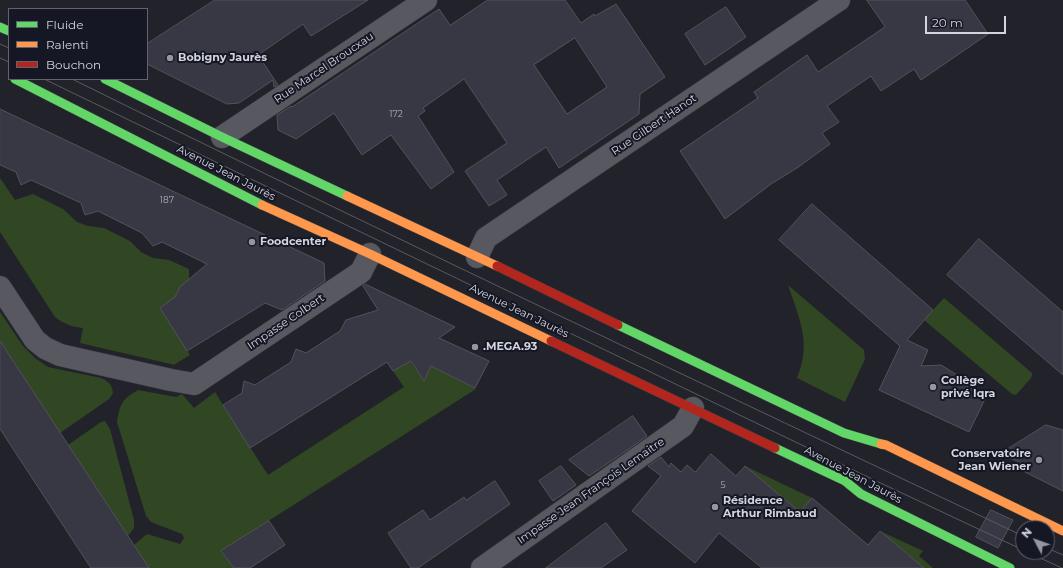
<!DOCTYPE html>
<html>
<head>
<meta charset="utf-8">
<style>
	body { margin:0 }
	#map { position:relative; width:1063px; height:568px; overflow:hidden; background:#22232a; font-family:Montserrat,sans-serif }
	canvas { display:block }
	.legend { position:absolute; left:8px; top:8px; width:140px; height:72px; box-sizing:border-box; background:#151724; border:1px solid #61636e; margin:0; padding:5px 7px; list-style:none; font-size:12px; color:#d3d5de }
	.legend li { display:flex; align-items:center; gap:8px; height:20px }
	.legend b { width:20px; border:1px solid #61636e }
	.north { position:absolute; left:1015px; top:520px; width:40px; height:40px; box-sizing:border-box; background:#151724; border:1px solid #61636e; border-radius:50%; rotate:311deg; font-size:11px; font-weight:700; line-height:16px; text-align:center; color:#d3d5de }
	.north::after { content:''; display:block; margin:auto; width:14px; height:18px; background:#95979f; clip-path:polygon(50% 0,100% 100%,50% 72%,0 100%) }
	.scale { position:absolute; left:925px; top:16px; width:81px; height:18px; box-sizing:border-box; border:2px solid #d3d5de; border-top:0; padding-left:5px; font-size:12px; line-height:14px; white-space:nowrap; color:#d3d5de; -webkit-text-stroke:3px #151724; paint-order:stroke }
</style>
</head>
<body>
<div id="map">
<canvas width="1063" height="568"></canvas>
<ul class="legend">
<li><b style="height:5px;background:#63d668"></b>Fluide</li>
<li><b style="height:5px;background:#ff974d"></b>Ralenti</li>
<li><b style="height:5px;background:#b3261e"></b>Bouchon</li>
</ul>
<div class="north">N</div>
<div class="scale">20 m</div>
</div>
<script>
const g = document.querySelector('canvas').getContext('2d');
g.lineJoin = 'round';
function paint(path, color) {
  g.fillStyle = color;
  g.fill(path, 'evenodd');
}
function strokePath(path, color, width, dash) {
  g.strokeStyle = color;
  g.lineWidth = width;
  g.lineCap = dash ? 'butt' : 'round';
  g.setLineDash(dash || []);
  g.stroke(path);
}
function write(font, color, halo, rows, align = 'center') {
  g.font = font + ' Montserrat,sans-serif';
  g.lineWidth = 4;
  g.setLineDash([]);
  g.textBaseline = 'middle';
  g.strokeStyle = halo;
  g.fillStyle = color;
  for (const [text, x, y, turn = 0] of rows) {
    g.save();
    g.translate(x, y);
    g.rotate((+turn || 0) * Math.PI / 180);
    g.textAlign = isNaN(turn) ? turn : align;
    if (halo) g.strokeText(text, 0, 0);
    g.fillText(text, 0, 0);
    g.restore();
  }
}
paint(new Path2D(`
	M0 178 15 200 33 194 63 209 77 222 88 226 104 228 130 241 141 252 153 258 169 260 189 269V285L179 295 160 308 190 355 175 364V365L80 343 83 328C72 327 64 324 55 317L0 232Z
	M788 285 864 350 865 359 845 402 797 378C812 343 799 318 788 285Z
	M944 298 1032 373V375L1031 378 1016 395 1012 394 924 320Z
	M0 312 23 346 35 358 48 367 101 378C109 382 112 384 113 393L109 399 60 433 0 341Z
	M410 361 424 381 431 366 476 389 221 551 234 568H149L134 545 147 534 180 544 184 538 182 534 151 522 146 516 117 422C120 404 122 399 138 390L176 397 182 394 194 408 215 392 223 405 268 475 404 387 393 371Z
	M105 421 110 429 134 520V528L128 536 68 445 101 422Z
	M745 466 812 498 800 512Z
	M880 531 923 551 919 556 933 568H924Z`), '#314623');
const building = new Path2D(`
	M215 0H368L311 36 303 24 258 55 278 85 274 87 273 80 239 103 227 104 147 64V44Z
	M488 0H565L581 23 594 14 595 16 616 4 665 77 640 94 639 114 559 168 546 147 497 180 507 195 489 206 465 171 507 143 464 79 423 108 425 111 418 116 454 172 431 189 391 135 362 155 334 113 296 139 278 130 277 115 291 106 292 107 439 9 450 25ZM575 38 607 87 567 114 534 65Z
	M867 0H965L988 34 921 80 914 69 881 91 871 76 827 106 839 122 822 133 830 144 797 168 771 184 725 219 680 151 758 98 754 92 807 55 818 72 885 27Z
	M726 7 746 37 705 65 685 34Z
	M0 109 324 263 325 281 282 310 265 303 187 351 160 308 175 297 180 287 207 264 162 242 153 246 142 233 98 211 85 215 81 203 31 180 21 185 16 172 0 165Z
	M812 204 933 310 907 340 928 350 921 366 941 365 967 381 965 385 986 397 969 432 879 390 900 346 779 240Z
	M979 239 1063 312V375L947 275Z
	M365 284 455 327 439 338 489 361 475 388 431 366 424 381 411 361 393 371 387 362 250 448 223 405 242 393 244 381 255 385 291 362 296 349 306 353 340 331 346 320 378 310 363 286Z
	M0 341 128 536 149 568H91L0 429Z
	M633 416 647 436 629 449 589 476 569 460Z
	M1046 425 1063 430V491L1025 472 1029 466 1000 454Z
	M711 454 736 476 745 466 800 512 812 498 868 545 880 531 924 568H762L719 533 695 563 632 511 661 476 648 466 661 457 669 467 671 463 681 472 687 465 695 472Z
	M561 466 576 485 553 501 539 481Z
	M495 481 510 504 418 568H411L388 533 423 510 430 520 464 497 466 500Z
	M991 510 1013 520 998 548 976 537Z
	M269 521 285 545 250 568H234L221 551Z
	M606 523 627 550 601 568H546Z`);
paint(building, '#373844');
strokePath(building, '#52535a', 1);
const street = new Path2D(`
	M222 137 426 0
	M477 257 486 238 839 0
	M0 287 35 340 45 348 60 355 171 380 194 384 361 272 370 254
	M482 568 683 426 693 408`);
const fast = new Path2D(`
	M0 27 9 31
	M15 79 262 205
	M105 79 222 137 347 196
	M618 325 844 433 881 444
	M775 448 845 481 861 494 1010 568`);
const slow = new Path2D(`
	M347 196 497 266
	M262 205 370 254 551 341
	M881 444 886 445 1063 531`);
const jam = new Path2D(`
	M497 266 618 325
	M551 341 775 448`);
strokePath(street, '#3c3d43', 23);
strokePath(fast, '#3c3d43', 10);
strokePath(slow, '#3c3d43', 10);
strokePath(jam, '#3c3d43', 10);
strokePath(street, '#585960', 22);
strokePath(fast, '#63d668', 9);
strokePath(slow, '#ff974d', 9);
strokePath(jam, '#b3261e', 9);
strokePath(new Path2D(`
	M0 44 9 48
	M0 58 9 62
	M44 79 870 478 1023 550
	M72 79C387 235 705 385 1023 536
	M1047 548 1063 555
	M1027 552 1062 568`), '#595a60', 1);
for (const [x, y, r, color] of [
	[170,58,4,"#95979f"],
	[252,242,4,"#95979f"],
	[475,347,4,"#95979f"],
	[933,387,4,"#95979f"],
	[1039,460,4,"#95979f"],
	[715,507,4,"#95979f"]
]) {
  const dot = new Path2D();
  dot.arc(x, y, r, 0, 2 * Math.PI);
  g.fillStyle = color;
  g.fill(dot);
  strokePath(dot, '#151724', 1.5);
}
write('9px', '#acaeb8', null, [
	["172",396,114],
	["187",167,200],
	["5",723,485]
]);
write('bold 11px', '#d3d5de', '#151724', [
	["Bobigny Jaurès",178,58],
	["Foodcenter",260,242],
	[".MEGA.93",483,347],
	["Collège",941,381],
	["privé Iqra",941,394],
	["Conservatoire",1031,454,"right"],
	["Jean Wiener",1031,467,"right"],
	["Résidence",723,501],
	["Arthur Rimbaud",723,514]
], 'left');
write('11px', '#d3d5de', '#151724', [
	["Rue Marcel Broucxau",324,68,-34],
	["Rue Gilbert Hanot",654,125,-34],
	["Avenue Jean Jaurès",226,173,27],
	["Avenue Jean Jaurès",519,311,26],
	["Impasse Colbert",286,322,-34],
	["Avenue Jean Jaurès",853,475,28],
	["Impasse Jean François Lemaitre",591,491,-35]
]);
</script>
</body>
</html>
